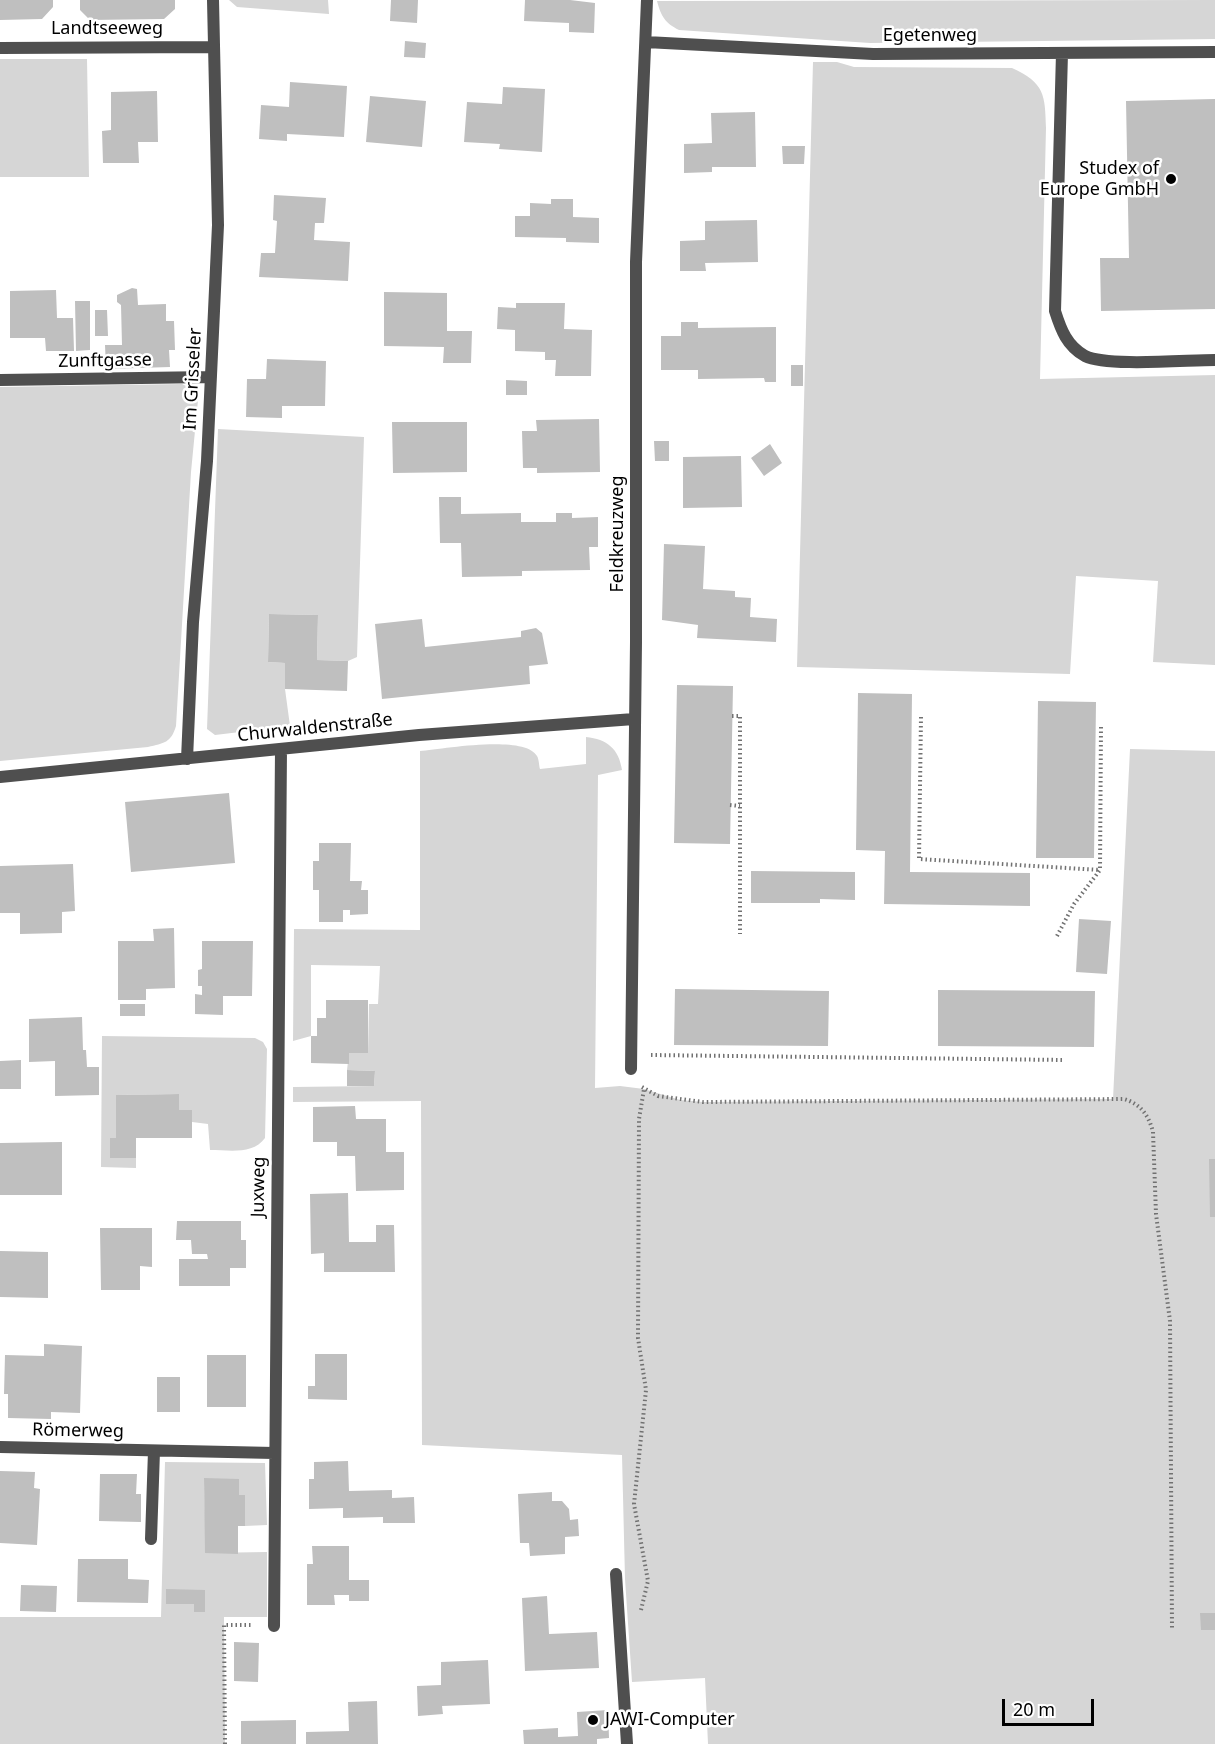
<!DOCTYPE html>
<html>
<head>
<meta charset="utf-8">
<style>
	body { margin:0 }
	#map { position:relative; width:1215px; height:1744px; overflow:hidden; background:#fff; font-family:"Noto Sans",sans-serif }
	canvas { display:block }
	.scale { position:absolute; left:1002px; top:1699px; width:92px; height:27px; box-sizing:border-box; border:3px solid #000; border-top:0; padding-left:8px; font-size:18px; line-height:21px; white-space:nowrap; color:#000; -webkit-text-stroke:4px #fff; paint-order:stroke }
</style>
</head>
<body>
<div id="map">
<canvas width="1215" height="1744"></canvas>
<div class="scale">20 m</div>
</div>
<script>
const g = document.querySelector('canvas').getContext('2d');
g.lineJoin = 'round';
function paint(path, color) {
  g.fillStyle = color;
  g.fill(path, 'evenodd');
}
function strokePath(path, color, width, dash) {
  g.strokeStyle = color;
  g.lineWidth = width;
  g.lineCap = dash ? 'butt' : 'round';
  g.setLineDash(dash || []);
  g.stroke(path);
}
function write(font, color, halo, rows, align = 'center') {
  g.font = font + ' "Noto Sans",sans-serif';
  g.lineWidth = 5;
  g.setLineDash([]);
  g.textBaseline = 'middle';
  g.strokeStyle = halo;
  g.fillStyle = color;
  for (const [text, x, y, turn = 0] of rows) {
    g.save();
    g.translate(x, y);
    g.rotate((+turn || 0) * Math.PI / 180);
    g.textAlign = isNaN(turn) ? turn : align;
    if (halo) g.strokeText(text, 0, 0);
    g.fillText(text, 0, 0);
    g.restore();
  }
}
paint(new Path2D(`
	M229 0H328L329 14 237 7Z
	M1215 0V39L870 43 679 30C665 23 661 16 657 1Z
	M0 59H87L89 177H0Z
	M813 62H837L854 67 1012 68C1045 83 1045 95 1046 128L1040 379 1215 375V665L1153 662 1158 581 1076 576 1070 674 797 667Z
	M182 384 196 391 198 400 191 472 176 726C171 743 164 743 148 747L0 761V387Z
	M218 429 364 437 357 657 348 661 317 660 318 615 269 614 268 662 285 663V689L290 726 215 735 207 729Z
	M586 737C607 739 619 749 622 770L598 775 595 1088 620 1086 644 1089 680 1100 703 1102 1113 1099 1130 749 1215 751V1744H708L705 1678 632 1682 625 1579 622 1455 422 1445 421 1101 293 1102V1087L374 1086 375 1071 347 1070 349 1053 368 1052 369 1004H378L380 966 311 965V1036L293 1041 294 929 420 930V751C442 749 525 734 537 756 539 759 539 766 540 769L586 764Z
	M102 1036 255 1038 263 1042 267 1049 265 1138C253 1155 229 1150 210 1150L208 1124 192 1122V1110H179V1094L117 1095 116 1138 110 1139V1158H136V1168L101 1167Z
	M165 1462 265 1463 267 1525 245 1526V1496L239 1495V1479H204L206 1553 267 1552V1617H224L225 1744H0V1617H161Z`), '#d6d6d6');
paint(new Path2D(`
	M0 0H53V7L42 19 0 20Z
	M80 0H175V9L164 19 90 20 80 10Z
	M391 0H418L417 23 390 21Z
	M525 0H570L595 3 594 33 569 32V23L524 21Z
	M405 41 426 43 425 58 404 57Z
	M290 82 347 86 344 137 287 134V141L259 139 261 105 289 107Z
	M503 87 545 89 542 152 499 149 500 144 464 142 467 102 502 104Z
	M157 91 158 142H138L139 163H103L102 131 111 130V92Z
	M370 96 426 101 422 147 366 142Z
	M1215 99V309L1101 311 1100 258H1129L1126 101Z
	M755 112 756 167H712V172L684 173V144L712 143 711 113Z
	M782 146H805L804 164H783Z
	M274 195 326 198 324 223H315L314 240 350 242 348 281 259 277 261 253H275L277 221 273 220Z
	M551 199H573V217L599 218V243L566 242V238L515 237V216H530V203L551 204Z
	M757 220 758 262 705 263 706 271H680V241L705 240V221Z
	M132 288 137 289 138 305 166 304V321H174L175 350H169L170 367 106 369 105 345H122L121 305 117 302V295Z
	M56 290 57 318H73L74 351H46L45 338H10V291Z
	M384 292 447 293V331H472L471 363H443L444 347 384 346Z
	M75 301H90V350L76 351Z
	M516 303H565L564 329 592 330 591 376H555L556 360H545V352L515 351V330L497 329 498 307 516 308Z
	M95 310H107L108 336H95Z
	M681 322H698V328L776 327V382H765L764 378 698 379V370H661V336H681Z
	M267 359 326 361 325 406H282V418L246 417 247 379H266Z
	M791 365H803V386H791Z
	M506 380 527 381V395H506Z
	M599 419 600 472 537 473V468H523L522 431H537L536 420Z
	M392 422H467V472L393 473Z
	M654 441H669V461H655Z
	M770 444 782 463 764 476 751 458Z
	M741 456 742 507 683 508V457Z
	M439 497H461V514L521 513V522H556V513H572V518L598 517V547H589L590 570 522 571V576L462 577 461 543H440Z
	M664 544 705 546 703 589 735 591V597L751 598 750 617 777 619 776 642 697 638 698 625 662 620Z
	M269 614 318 615 317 660 348 661 347 691 285 689V663L268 662Z
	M422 619 425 647 521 637V631L536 628 542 633 548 664 529 666 530 684 382 699 375 624Z
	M677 685 733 686 730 844 674 843Z
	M858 693 912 694 910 872 1030 873V906L884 904 885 851 856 850Z
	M1038 701 1096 702 1094 858H1036Z
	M229 793 235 863 131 872 125 802Z
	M319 843H351L350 881H362L361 890H368V914L350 915V910H343V922H319V890H313V861H319Z
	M73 864 75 911 62 912V933L20 934V913H0V866Z
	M751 871 855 872V900L820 899V903H751Z
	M1079 919 1111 921 1107 974 1076 972Z
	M174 928 175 988 146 989V1000H118V941H154L153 929Z
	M202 941H253L252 996H223V1015L195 1014V994L202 995V986H198V970L202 969Z
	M675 989 829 991 828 1046 674 1045Z
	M938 990 1095 991 1094 1047 938 1046Z
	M326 1000H368V1053H349V1064L311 1063V1036H317V1018H326Z
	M120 1004H145V1016H120Z
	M82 1017 83 1050H86L87 1067H99V1095L55 1096V1061L29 1062V1019Z
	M21 1060V1089H0V1061Z
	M347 1070 375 1071 374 1086H347Z
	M179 1094V1110H192V1138H136V1158H110V1138H116V1095Z
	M355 1106 356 1119H386V1152H404V1190L356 1191 355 1156H337V1142H313V1107Z
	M62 1142V1195H0V1143Z
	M1209 1159H1215V1217H1210Z
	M348 1193 349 1242H376V1225H394L395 1272H324V1253L311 1254 310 1194Z
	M177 1221H241V1240H246V1268H230V1286H179V1259H208L207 1254H192L191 1240H176Z
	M100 1228H152V1267L140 1266V1290H101Z
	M0 1251 48 1252V1298L0 1297Z
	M44 1344 82 1346 80 1413 51 1412V1419L8 1418V1394H4L5 1355 44 1356Z
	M315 1354H347V1400L308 1399V1386H315Z
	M207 1355H246V1407H207Z
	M157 1377H180V1412H157Z
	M348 1461 349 1491 392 1490V1498L414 1497 415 1523H383V1517L343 1518V1508L309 1509V1479H314V1462Z
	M0 1471 35 1472 34 1488 40 1489 37 1545 0 1543Z
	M100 1474H137L136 1494H141V1522L99 1521Z
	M204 1478 239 1479V1495H245V1526H238V1554L205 1553Z
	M552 1492V1501H562L569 1509 570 1520 578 1519 579 1536 565 1537V1554L530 1556 529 1543H520L518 1494Z
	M312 1546H349V1580H369V1601H349V1595H334L335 1605H307V1564H313Z
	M78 1559H128V1579L149 1580 148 1603 77 1602Z
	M21 1585 57 1586 56 1612 20 1611Z
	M166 1589 205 1590V1612H194V1604H166Z
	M547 1596 549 1634 597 1632 599 1668 525 1671 522 1598Z
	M1200 1613H1215V1630H1201Z
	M234 1642 259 1643 258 1682 234 1681Z
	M488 1660 490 1704 442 1706 443 1714 418 1716 417 1686 441 1685V1662Z
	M377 1701 378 1744H306V1732L349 1731 348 1702Z
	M608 1710 609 1738 597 1739V1744H524L523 1730 558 1728V1737L578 1736 577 1712Z
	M296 1720V1744H241V1721Z`), '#bfbfbf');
strokePath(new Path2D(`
	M732 716H740V934
	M921 717 919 859 1100 870
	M730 805 740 806
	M1057 936 1074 904 1100 870 1101 726
	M651 1055 1064 1060
	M642 1087 658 1096 703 1102 1124 1099C1141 1104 1149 1116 1153 1132L1156 1214 1170 1321 1172 1628
	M641 1610 648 1581 634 1504 646 1390 638 1338 639 1119 644 1089
	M225 1744 224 1625H252`), '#717171', 4, [1.5, 3]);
strokePath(new Path2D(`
	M646 42 873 54 1215 52
	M0 48 213 47
	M1062 53 1055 311C1061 330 1067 346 1085 356 1108 367 1186 360 1215 360
	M0 380 211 377
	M187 759 193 622 207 461 218 225 213 0
	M0 777 419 735 634 719
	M631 1069 636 642V262L647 0
	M0 1447 274 1453
	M151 1539 154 1451
	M616 1574 627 1744
	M274 1626 281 749`), '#4f4f4f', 12);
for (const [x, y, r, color] of [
	[1171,179,6,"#000"],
	[593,1720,6,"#000"]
]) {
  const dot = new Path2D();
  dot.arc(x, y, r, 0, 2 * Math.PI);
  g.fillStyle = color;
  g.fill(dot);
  strokePath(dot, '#fff', 2);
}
write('18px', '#000', '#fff', [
	["Landtseeweg",107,29],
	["Egetenweg",930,36],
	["Zunftgasse",105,361,-1],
	["Im Grisseler",193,379,-87],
	["Feldkreuzweg",618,534,-90],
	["Churwaldenstraße",315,728,-6],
	["Juxweg",259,1187,-89],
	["Römerweg",78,1431,1]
]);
write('18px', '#000', '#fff', [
	["Studex of",1159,169],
	["Europe GmbH",1159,190],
	["JAWI-Computer",605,1720,"left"]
], 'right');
</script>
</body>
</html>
